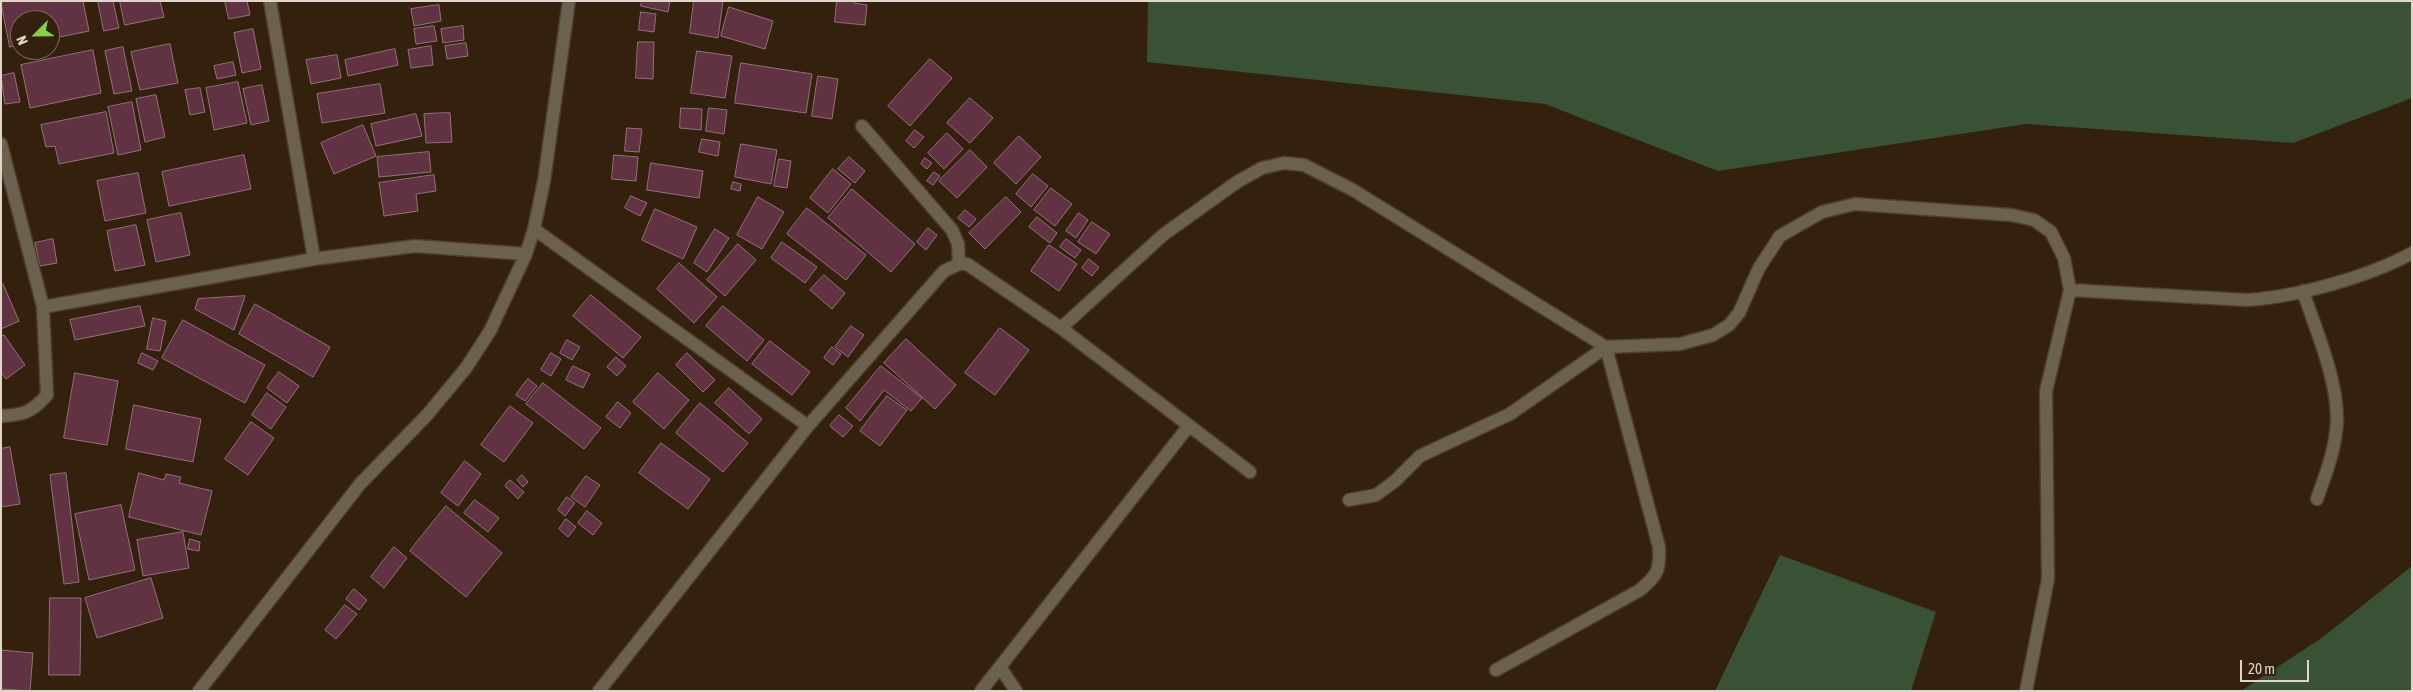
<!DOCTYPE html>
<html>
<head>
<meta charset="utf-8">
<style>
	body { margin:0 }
	#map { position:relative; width:2413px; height:692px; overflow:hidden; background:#33200d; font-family:"Asap Condensed",sans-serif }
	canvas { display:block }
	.frame { position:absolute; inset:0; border:2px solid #e1d4c8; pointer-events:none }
	.north { position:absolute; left:10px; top:10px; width:50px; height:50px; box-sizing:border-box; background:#33200d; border:1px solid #796858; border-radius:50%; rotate:247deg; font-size:14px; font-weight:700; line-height:20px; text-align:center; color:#e1d4c8 }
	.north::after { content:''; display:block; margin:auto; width:18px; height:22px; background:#87cf4a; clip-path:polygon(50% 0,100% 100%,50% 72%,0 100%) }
	.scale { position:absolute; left:2240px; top:660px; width:69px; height:22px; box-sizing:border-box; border:2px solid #e1d4c8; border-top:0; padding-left:6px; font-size:15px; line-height:18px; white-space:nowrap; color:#e1d4c8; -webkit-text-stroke:4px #33200d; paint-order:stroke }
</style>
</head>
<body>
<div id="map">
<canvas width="2413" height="692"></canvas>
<div class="frame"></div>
<div class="north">N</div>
<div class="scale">20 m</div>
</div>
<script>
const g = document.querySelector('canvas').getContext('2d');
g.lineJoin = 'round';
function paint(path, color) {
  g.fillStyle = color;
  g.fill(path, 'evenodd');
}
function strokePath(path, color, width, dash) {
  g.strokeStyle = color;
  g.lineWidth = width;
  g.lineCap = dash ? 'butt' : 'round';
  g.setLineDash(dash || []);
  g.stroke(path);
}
paint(new Path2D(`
	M1148 1H2412V98L2293 143 2026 124 1718 171 1545 104 1147 62Z
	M1780 555 1936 612 1911 691H1715Z
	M2412 566V691H2241L2323 637Z`), '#395135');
const building = new Path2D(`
	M1 1H83L89 31 50 39V20H20V45L10 47Z
	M98 1H113L119 28 104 31Z
	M120 1H160L164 17 125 25Z
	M225 1H247L250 15 229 19Z
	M642 1H670L668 12 641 6Z
	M694 1H723L718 38 690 33Z
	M837 1H854V3L867 5 865 25 835 22Z
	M439 5 441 21 414 26 411 9Z
	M729 7 773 21 765 49 721 36Z
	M641 12 656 14 654 32 639 30Z
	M434 26 437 41 416 44 414 29Z
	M463 26 464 40 443 43 441 29Z
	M253 29 261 69 242 73 234 33Z
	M638 42H654L653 79 636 78Z
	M466 43 468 56 447 59 445 46Z
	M170 44 178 83 140 90 131 52Z
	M431 46 433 65 411 68 408 50Z
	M123 47 132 91 114 94 105 51Z
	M395 49 398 65 348 76 345 60Z
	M93 50 101 93 30 108 21 65Z
	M697 51 732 56 725 98 691 93Z
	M337 55 341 78 311 84 306 60Z
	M930 59 952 78 910 126 888 106Z
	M233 62 236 75 217 79 214 66Z
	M741 63 812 74 806 113 735 103Z
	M14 73 20 102 5 104 1 76Z
	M818 76 838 79 832 119 812 116Z
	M238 82 247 123 214 130 206 88Z
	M380 84 385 113 322 123 317 94Z
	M262 85 269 121 251 125 243 89Z
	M200 88 205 112 190 115 185 90Z
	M156 95 165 137 145 142 136 99Z
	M970 98 993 118 970 143 947 123Z
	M132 102 141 150 118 155 108 107Z
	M681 108 702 109 701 130 680 128Z
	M709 108 727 110 724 134 706 131Z
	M106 112 114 153 59 164 55 146 46 147 41 125Z
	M450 113 452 142 426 143 424 114Z
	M416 114 422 136 376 146 371 124Z
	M363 125 376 156 334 174 321 143Z
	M627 128 642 129 639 152 625 151Z
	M915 130 924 137 914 148 906 141Z
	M947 133 963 149 944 169 928 153Z
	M1019 136 1041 157 1016 184 994 163Z
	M702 139 720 142 718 156 699 152Z
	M741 144 777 150 771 184 735 177Z
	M970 150 987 167 957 198 939 181Z
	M429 152 431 172 379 177 377 157Z
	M244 155 251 189 169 206 162 172Z
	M614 155 638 157 636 181 612 179Z
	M849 157 865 171 855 183 838 169Z
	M925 158 932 163 927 169 921 164Z
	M779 159 791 161 787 188 774 186Z
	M651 163 703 171 699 198 647 190Z
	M833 169 851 184 828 213 810 198Z
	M934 172 940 176 933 185 927 181Z
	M138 173 146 213 105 221 97 181Z
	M1033 174 1048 186 1031 207 1016 194Z
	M434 175 436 191 416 194 418 211 384 216 379 183Z
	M733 182 741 184 740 191 731 189Z
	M1051 188 1072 204 1055 226 1034 210Z
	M852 189 915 244 891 272 828 218Z
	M631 196 647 203 640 216 625 208Z
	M758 197 784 212 762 249 737 235Z
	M1006 197 1021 212 985 249 969 233Z
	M807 208 866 255 846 280 787 234Z
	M655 209 697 227 683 259 642 240Z
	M965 210 976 219 969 227 958 218Z
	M181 213 190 255 156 262 147 220Z
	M1079 213 1088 220 1076 238 1066 231Z
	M1037 217 1057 233 1050 243 1029 227Z
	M1092 222 1110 234 1096 254 1078 242Z
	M136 225 145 265 115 271 107 231Z
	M928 228 937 235 926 250 917 242Z
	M715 229 729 238 707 272 694 263Z
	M53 239 57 263 40 266 35 243Z
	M1066 239 1081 250 1075 258 1060 247Z
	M782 242 817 267 805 283 771 258Z
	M738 244 756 260 725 296 707 280Z
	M1049 245 1077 264 1059 291 1031 271Z
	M1089 259 1099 267 1092 276 1082 268Z
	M679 263 717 297 694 323 657 289Z
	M824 275 845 293 832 309 810 290Z
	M3 284 19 321 1 329V285Z
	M591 295 641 337 623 358 573 316Z
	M245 296 234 330 195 309 198 299Z
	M255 304 330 347 313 377 239 334Z
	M140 306 145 326 75 340 70 320Z
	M723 306 764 340 747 361 706 326Z
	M153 318 166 321 160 351 147 349Z
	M183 320 265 365 245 403 162 358Z
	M851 326 864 335 848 357 835 347Z
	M1000 328 1029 350 995 395 965 373Z
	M4 335 25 365 6 379 1 373V337Z
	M906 339 956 385 935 409 884 363Z
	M567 340 580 347 572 360 560 353Z
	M770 341 810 372 792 395 752 364Z
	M832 347 841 354 833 365 824 358Z
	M142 353 158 361 153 370 138 363Z
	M551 353 561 359 551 376 541 370Z
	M687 353 715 380 703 392 676 365Z
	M616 357 626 366 617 376 607 367Z
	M573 366 590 374 583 388 566 380Z
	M881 366 922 398 911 411 884 390 860 421 846 408Z
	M279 372 299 386 287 403 267 388Z
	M75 373 118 381 107 445 64 438Z
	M658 373 689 400 664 429 633 402Z
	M528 379 537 386 525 401 516 395Z
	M543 383 601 428 584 449 526 404Z
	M729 388 762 419 749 434 715 403Z
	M267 393 286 407 271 429 252 415Z
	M887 396 907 410 880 446 860 431Z
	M618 402 631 413 620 428 606 417Z
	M700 403 748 443 723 472 676 433Z
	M134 405 201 419 193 462 126 449Z
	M510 406 533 423 504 462 481 445Z
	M839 415 853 426 843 437 830 426Z
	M251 422 274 438 248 475 225 459Z
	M661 443 710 479 688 509 639 473Z
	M10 447 20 504 1 507V449Z
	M465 461 481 474 458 506 441 493Z
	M66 473 79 582 64 584 50 475Z
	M139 473 164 480 166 474 181 477 179 483 212 491 201 535 129 517Z
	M522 475 528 482 523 487 517 480Z
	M586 476 600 485 585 507 571 497Z
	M510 480 524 492 518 499 505 486Z
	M567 497 575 503 565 516 558 510Z
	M475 500 499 518 488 532 464 513Z
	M121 505 135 570 89 580 75 514Z
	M446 506 502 553 466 597 410 551Z
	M587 511 602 523 593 535 578 523Z
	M566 519 576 527 568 537 559 529Z
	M183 532 189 568 143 576 137 540Z
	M190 539 200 542 199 551 188 549Z
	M394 547 407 558 384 588 371 577Z
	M151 578 163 618 97 638 85 598Z
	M354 589 367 600 359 610 346 599Z
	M50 598H81L80 675H49Z
	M345 605 357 614 336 639 325 630Z
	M1 650 33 653 30 691 1 689Z`);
paint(building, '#603242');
strokePath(building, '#93727c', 1);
const minor = new Path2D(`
	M270 1 314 259
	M862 126 952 230 958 244 959 264
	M1 144 43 307 47 395C32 412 24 415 1 416
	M534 229 808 426
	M2070 290 2247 300C2296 297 2368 277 2412 253
	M2303 291C2316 331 2336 375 2337 417 2337 446 2326 473 2317 499
	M43 307 314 259 415 246 526 254
	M1061 328 1163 235 1237 182 1262 168 1284 163 1304 165 1353 190 1606 347 1659 547C1660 570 1658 575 1640 590L1496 670
	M1349 500 1376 495 1395 481 1420 456 1510 414 1606 347 1680 344 1713 335 1729 325 1739 313 1759 268 1780 236 1822 212 1855 204 2011 215 2034 220 2051 232 2064 258 2070 290 2046 391 2048 579 2026 691
	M1000 667 1016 691
	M599 691 808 426 944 271 959 264H967L1061 328 1250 472
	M981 691 1188 427`);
const tertiary = new Path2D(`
	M199 691 360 484 427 415 466 368 490 331 526 254 534 229 544 181 569 1`);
strokePath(minor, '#4f3d2b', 15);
strokePath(tertiary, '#4f3d2b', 15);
strokePath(minor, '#6b614e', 12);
strokePath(tertiary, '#6b614e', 12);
</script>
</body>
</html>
